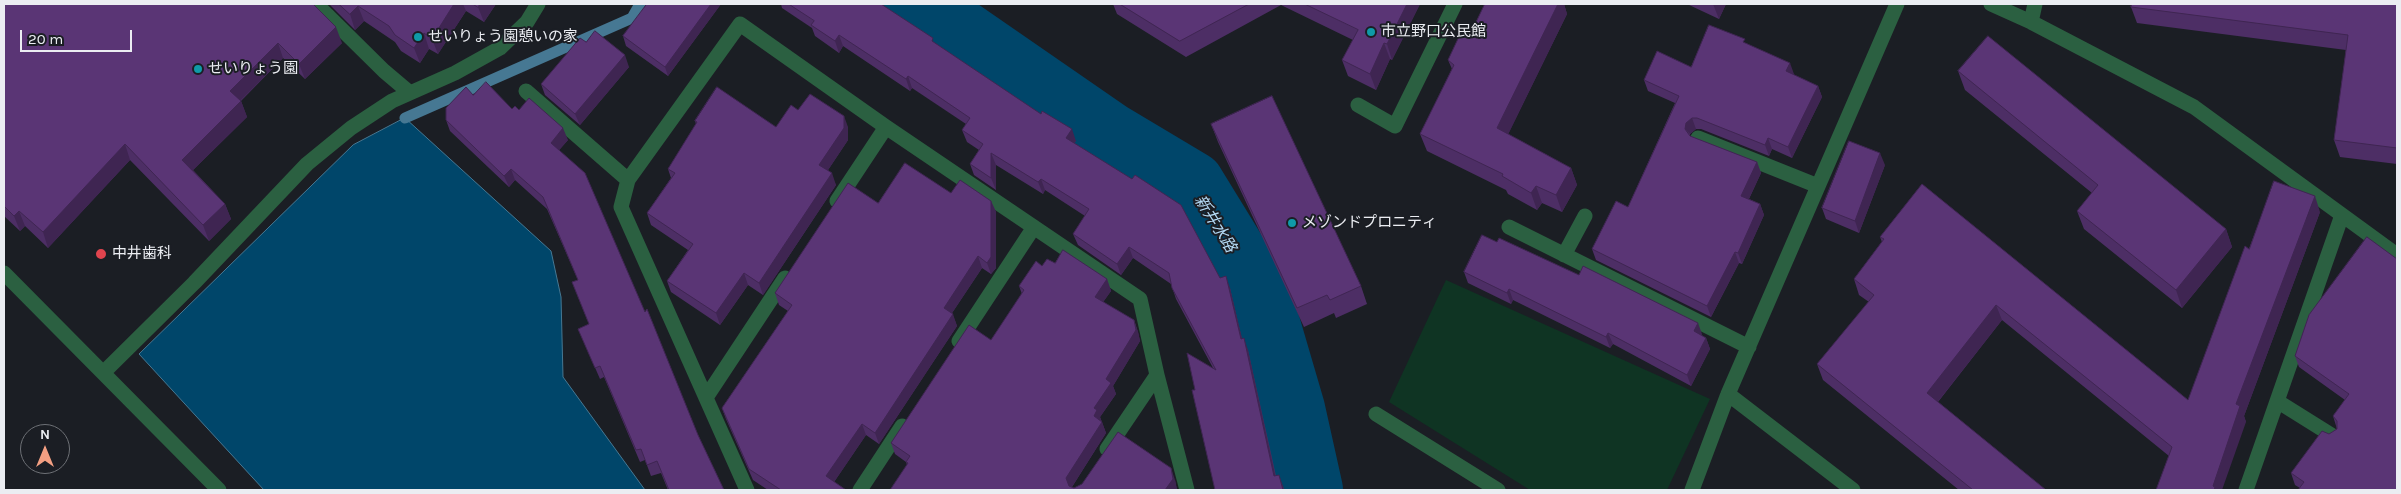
<!DOCTYPE html>
<html>
<head>
<meta charset="utf-8">
<style>
	body { margin:0 }
	#map { position:relative; width:2401px; height:494px; overflow:hidden; background:#1b1e24; font-family:Karla,sans-serif }
	canvas { display:block }
	.frame { position:absolute; inset:0; border:5px solid #ebedf2; pointer-events:none }
	.north { position:absolute; left:20px; top:424px; width:50px; height:50px; box-sizing:border-box; background:#1b1e24; border:1px solid #6e7176; border-radius:50%; rotate:0deg; font-size:14px; font-weight:700; line-height:20px; text-align:center; color:#ebedf2 }
	.north::after { content:''; display:block; margin:auto; width:18px; height:22px; background:#f39f82; clip-path:polygon(50% 0,100% 100%,50% 72%,0 100%) }
	.scale { position:absolute; left:20px; top:30px; width:112px; height:22px; box-sizing:border-box; border:2px solid #ebedf2; border-top:0; padding-left:6px; font-size:15px; line-height:18px; white-space:nowrap; color:#ebedf2; -webkit-text-stroke:4px #1b1e24; paint-order:stroke }
</style>
</head>
<body>
<div id="map">
<canvas width="2401" height="494"></canvas>
<div class="frame"></div>
<div class="north">N</div>
<div class="scale">20 m</div>
</div>
<script>
const g = document.querySelector('canvas').getContext('2d');
g.lineJoin = 'round';
function paint(path, color) {
  g.fillStyle = color;
  g.fill(path, 'evenodd');
}
function strokePath(path, color, width, dash) {
  g.strokeStyle = color;
  g.lineWidth = width;
  g.lineCap = dash ? 'butt' : 'round';
  g.setLineDash(dash || []);
  g.stroke(path);
}
function write(font, color, halo, rows, align = 'center') {
  g.font = font + ' Karla,"Noto Sans JP",sans-serif';
  g.lineWidth = 4;
  g.setLineDash([]);
  g.textBaseline = 'middle';
  g.strokeStyle = halo;
  g.fillStyle = color;
  for (const [text, x, y, turn = 0] of rows) {
    g.save();
    g.translate(x, y);
    g.rotate((+turn || 0) * Math.PI / 180);
    g.textAlign = isNaN(turn) ? turn : align;
    if (halo) g.strokeText(text, 0, 0);
    g.fillText(text, 0, 0);
    g.restore();
  }
}
paint(new Path2D(`
	M1446 280 1710 399 1667 490H1530L1389 402Z`), '#0f3423');
const water = new Path2D(`
	M405 118 551 251 561 297 563 377 645 490H264L139 354 353 145Z`);
paint(water, '#00466a');
strokePath(water, '#467893', 1);
strokePath(new Path2D(`
	M405 118 632 18 640 4`), '#467893', 11);
strokePath(new Path2D(`
	M918 4 1109 136 1191 185 1242 268 1267 327 1291 409 1309 490`), '#00466a', 68);
strokePath(new Path2D(`
	M316 4 384 71 410 93
	M1991 4 2031 22 2194 107 2397 255
	M2031 22 2035 4
	M526 91 628 180
	M1358 105 1395 126 1455 4
	M1698 138 1818 186
	M837 201 886 127
	M1509 227 1749 347
	M1564 255 1585 216
	M4 273 219 490
	M959 341 1034 227
	M104 372 194 283 307 164 351 128 392 101 455 73 500 48 527 22 538 4
	M1728 394 1853 490
	M707 396 785 278
	M2277 401 2333 436
	M1376 414 1498 490
	M1107 449 1157 375
	M747 490 621 207 628 180 740 24 886 127 1140 299 1157 375 1187 490
	M860 490 902 426
	M1692 490 1728 394 1897 4
	M2246 490 2342 215`), '#2b6041', 15);
paint(new Path2D(`
	M4 4 342 43 305 79 283 58 241 101 247 117 193 170 225 204 231 219 209 241 130 160 48 248 25 226 20 231 4 216Z
	M329 4H496L484 22 466 11 438 54 429 49 420 63 401 51 395 42 364 21 355 30Z
	M647 4H726V5L721 4 668 76 626 46 623 36Z
	M781 4H881L935 43 1076 141 1074 143 1220 278 1230 288 1242 339 1248 350 1276 476 1283 486 1284 490H1215L1195 390 1213 368 1176 299 1171 284 1133 258 1121 275 1078 245 1073 234 1085 216 1045 190 1043 194 996 165V190L974 175 970 164 979 150 967 142 962 130 966 124 912 88 910 91 843 46 839 53 815 36 812 28 782 8Z
	M1113 4H1420L1392 60 1390 59 1376 90 1348 76 1342 60 1353 40 1281 5 1186 57 1117 14Z
	M1485 4H1564L1567 14 1508 134 1571 168 1577 185 1562 212 1542 203 1537 210 1508 194 1506 190 1427 151 1420 134 1452 69 1448 60 1472 30Z
	M1687 4H1726L1719 19Z
	M2397 4V164L2340 157 2334 140 2346 50 2137 23 2131 7Z
	M586 42 629 67 580 125 545 95 541 84Z
	M1746 43 1794 74V75L1818 86 1822 97 1792 158 1772 149 1769 156 1701 129H1696L1690 134V136L1757 162 1761 173 1749 199 1760 204 1764 215 1742 264 1739 263 1711 317 1596 260 1592 249 1628 207 1675 103 1648 91 1644 80 1691 67Z
	M1958 71 2226 229 2232 247 2182 308 2084 229 2077 211 2092 193 1965 90Z
	M473 95 512 109 519 110 568 140 559 150 698 435 724 490H668L661 473 651 476 645 460 640 462 604 377 600 379 583 340 578 329 589 324 572 282 578 280 547 209 515 180 509 187 450 131 446 120Z
	M798 110 848 127V140L828 170 836 185 763 295 748 285 720 325 671 292 667 281 688 250 651 225 647 213 671 178 668 169 696 124 695 121 776 127Z
	M1211 124 1361 286 1367 304 1336 318 1334 313 1304 327 1218 142Z
	M1885 165 1859 233 1826 219 1822 208Z
	M1922 184 2188 400 2249 249 2320 212 2244 416 2246 422 2169 456 2002 320 1938 402 2046 490H1959L1823 380 1817 364 1869 302 1859 295 1854 279 1882 242 1880 237Z
	M951 193 991 201 996 212V268L991 274 982 268 952 313 957 326 879 444 866 435 834 482 846 490H768L753 480 726 419 722 408 788 311 779 305 775 293 878 203Z
	M1055 263 1107 279 1111 291 1103 302 1134 320 1138 332 1140 341 1113 386 1116 394 1100 417 1106 433 1072 487 1074 488 1175 480 1177 490H890L907 465 906 462 895 454 891 443 991 340 1022 294 1019 286 1042 266Z
	M1464 272 1702 334 1701 335 1706 338 1710 349 1691 386 1613 344 1610 348 1513 300 1511 304 1468 283Z
	M2309 315 2397 490 2300 488 2295 485 2291 473 2329 434 2337 429 2333 416 2345 400 2299 367 2295 356Z`), '#4d2e65');
paint(new Path2D(`
	M454 4H463L466 11 438 54 432 39Z
	M480 4H496L484 22 478 7Z
	M711 4H721L668 76 665 67Z
	M1407 4H1420L1392 60 1387 44Z
	M1558 4H1564L1567 14 1503 145 1497 128Z
	M1713 4H1726L1719 19Z
	M358 6 364 21 355 30 350 14Z
	M336 27 342 43 305 79 299 64Z
	M424 33 429 49 420 63 414 48Z
	M839 35 843 46 839 53 835 41Z
	M278 43 283 58 235 106 230 91Z
	M1384 43 1390 59 1376 90 1370 74Z
	M625 55 629 67 580 125 575 114Z
	M1790 63 1794 74 1790 82 1786 71Z
	M908 76 912 88 910 91 906 79Z
	M1818 86 1822 97 1792 158 1788 147Z
	M241 101 247 117 188 175 182 160Z
	M844 116 848 127V140L824 176 819 165Z
	M1692 118 1696 129 1690 134 1685 129 1686 123Z
	M563 128 568 140 555 155 551 143Z
	M1072 129 1076 141 1070 149 1066 138Z
	M1768 138 1772 149 1769 156 1765 145Z
	M125 144 130 160 48 248 43 232Z
	M991 153 996 165V190L991 178Z
	M1880 153 1885 165 1859 233 1855 221Z
	M1757 162 1761 173 1745 207 1741 196Z
	M1571 168 1577 185 1562 212 1556 195Z
	M511 169 515 180 509 187 504 176Z
	M832 173 836 185 763 295 759 283Z
	M1041 179 1045 190 1043 194 1038 182Z
	M1536 186 1542 203 1537 210 1531 193Z
	M2315 196 2320 212 2244 416 2246 422 2222 490H2214L2213 486 2236 404Z
	M991 201 996 212V268L991 274 987 263Z
	M225 204 231 219 209 241 203 225Z
	M1760 204 1764 215 1742 264 1738 253Z
	M19 211 25 226 20 231 14 216Z
	M2226 229 2232 247 2182 308 2176 290Z
	M1129 247 1133 258 1121 275 1117 264Z
	M1735 252 1739 263 1711 317 1707 306Z
	M978 256 982 268 948 319 944 308Z
	M744 273 748 285 720 325 716 313Z
	M1226 276 1230 288 1245 351 1241 339Z
	M1107 279 1111 291 1099 308 1095 297Z
	M1509 289 1513 300 1511 304 1507 293Z
	M1996 305 2002 320 1932 409 1927 393Z
	M953 314 957 326 879 444 875 433Z
	M1134 320 1138 332 1140 341 1113 386 1116 394 1100 417 1102 422 1094 416V408L1106 379Z
	M1698 323 1702 334 1698 342 1694 331Z
	M1608 333 1613 344 1610 348 1606 337Z
	M1244 338 1248 350 1278 488 1274 476Z
	M1706 338 1710 349 1691 386 1687 375Z
	M1102 422 1106 433 1070 490 1066 478Z
	M862 424 866 435 830 488 826 476Z
	M1171 468 1175 480 1177 490H1165Z
	M1279 475 1283 486 1284 490H1283Z`), '#3f2552');
const building = new Path2D(`
	M4 4H313L336 27 299 64 278 43 230 91 241 101 182 160 225 204 203 225 125 144 43 232 19 211 14 216 4 206Z
	M339 4H454L432 39 424 33 414 48 395 35 389 26 358 6 350 14Z
	M473 4H480L478 7Z
	M647 4H711L665 67 623 36Z
	M789 4H881L933 38 932 41 1041 114 1042 111 1072 129 1066 138 1132 179 1135 175 1181 205 1220 278 1226 276 1241 339 1244 338 1274 476 1279 475 1283 490H1215L1192 390H1195L1187 353 1216 370 1172 288 1169 273 1129 247 1117 264 1073 234 1089 209 1041 179 1038 182 991 153V178L970 164 983 144 962 130 970 118 908 76 906 79 839 35 835 41 811 25 814 21Z
	M1120 4H1249L1180 41Z
	M1305 4H1407L1387 44 1384 43 1370 74 1342 60 1358 30Z
	M1485 4H1558L1497 128 1571 168 1556 195 1536 186 1531 193 1502 176 1503 174 1420 134 1454 65 1448 60 1463 28 1472 30Z
	M2132 4H2397V148L2334 140 2348 35 2131 7Z
	M1709 25 1745 39 1743 42 1790 63 1786 71 1818 86 1788 147 1768 138 1765 145 1697 118H1692L1686 123 1685 129 1690 136 1757 162 1741 196 1760 204 1738 253 1735 252 1707 306 1592 249 1616 201 1628 207 1679 96 1644 80 1657 51 1691 67Z
	M595 31 625 55 575 114 541 84 580 38 586 42Z
	M1988 36 2226 229 2176 290 2077 211 2098 185 1958 71Z
	M486 82 512 109 515 106 519 110 529 98 563 128 551 143 585 173 645 312 647 309 698 435 724 490H669L657 461 647 465 641 449 636 450 600 366 595 368 578 329 589 324 572 282 578 280 543 197 511 169 504 176 446 120V108L466 87 473 95Z
	M717 87 776 127 791 105 798 110 810 94 844 116V128L819 165 832 173 759 283 744 273 716 313 667 281 693 244 647 213 675 173 668 169 697 122 695 121Z
	M1272 96 1361 286 1330 300 1327 295 1297 308 1211 124Z
	M1849 141 1880 153 1855 221 1822 208Z
	M905 163 951 193 960 180 991 201V257L987 263 978 256 944 308 953 314 875 433 862 424 826 476 846 490H781L749 469 722 408 792 305 775 293 848 183 878 203Z
	M2274 181 2315 196 2236 404 2240 406 2213 486 2215 487 2214 490H2156L2172 447 1996 305 1927 393 2046 490H1973L1817 364 1874 295 1854 279 1884 239 1880 237 1922 184 2188 400 2245 246 2249 249Z
	M1482 235 1497 242 1499 238 1579 275 1583 266 1698 323 1694 331 1706 338 1687 375 1608 333 1606 337 1509 289 1507 293 1464 272Z
	M2367 237 2397 259V490H2298L2304 482 2291 473 2322 431 2329 434 2337 429V421L2333 416 2349 394 2295 356 2309 315Z
	M1063 250 1107 279 1095 297 1134 320 1136 330 1106 379 1111 383 1094 408 1097 410 1094 416 1102 422 1066 478 1069 486 1074 488 1082 484 1118 432 1171 468 1173 479 1165 490H890L908 463 906 462 910 456 891 443 969 325 991 340 1024 290 1019 286 1036 261 1042 266 1047 259 1055 263Z`);
paint(building, '#5a3575');
strokePath(building, '#3f2552', 1);
for (const [x, y, r, color] of [
	[1371,32,5,"#0f9aa8"],
	[418,37,5,"#0f9aa8"],
	[198,69,5,"#0f9aa8"],
	[1292,223,5,"#0f9aa8"],
	[101,254,6,"#e0444e"]
]) {
  const dot = new Path2D();
  dot.arc(x, y, r, 0, 2 * Math.PI);
  g.fillStyle = color;
  g.fill(dot);
  strokePath(dot, '#1b1e24', 2);
}
write('15px', '#ebedf2', '#1b1e24', [
	["市立野口公民館",1381,32],
	["せいりょう園憩いの家",428,37],
	["せいりょう園",208,69],
	["メゾンドプロニティ",1302,223],
	["中井歯科",112,254]
], 'left');
write('italic 16px', '#b3d9f4', '#1b1e24', [
	["新井水路",1215,224,58]
]);
</script>
</body>
</html>
